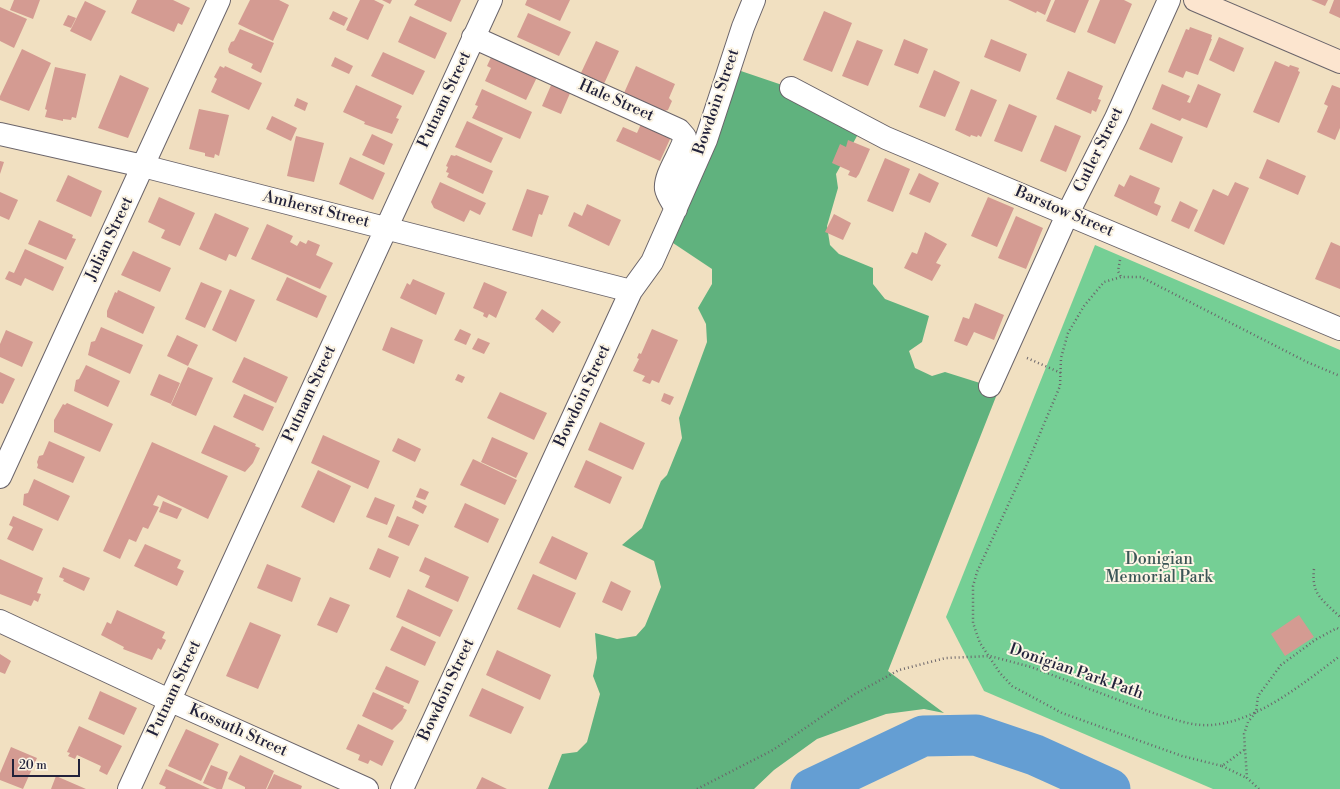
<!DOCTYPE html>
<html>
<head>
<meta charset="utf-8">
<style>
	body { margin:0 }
	#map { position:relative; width:1340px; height:789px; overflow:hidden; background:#f1e0c1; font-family:"Libre Bodoni",serif }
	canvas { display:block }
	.scale { position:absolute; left:12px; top:759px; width:68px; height:18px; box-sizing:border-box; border:2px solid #22223b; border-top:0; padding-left:5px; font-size:12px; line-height:14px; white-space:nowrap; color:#22223b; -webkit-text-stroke:3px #fcf5e5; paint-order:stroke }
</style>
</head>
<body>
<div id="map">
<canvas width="1340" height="789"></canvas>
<div class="scale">20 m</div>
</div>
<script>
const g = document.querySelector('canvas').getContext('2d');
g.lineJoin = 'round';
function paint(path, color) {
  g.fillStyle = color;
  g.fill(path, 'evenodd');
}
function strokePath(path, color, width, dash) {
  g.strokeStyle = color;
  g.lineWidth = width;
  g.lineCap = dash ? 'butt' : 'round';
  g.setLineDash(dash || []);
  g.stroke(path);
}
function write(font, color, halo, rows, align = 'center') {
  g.font = font + ' "Libre Bodoni",serif';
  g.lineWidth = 4;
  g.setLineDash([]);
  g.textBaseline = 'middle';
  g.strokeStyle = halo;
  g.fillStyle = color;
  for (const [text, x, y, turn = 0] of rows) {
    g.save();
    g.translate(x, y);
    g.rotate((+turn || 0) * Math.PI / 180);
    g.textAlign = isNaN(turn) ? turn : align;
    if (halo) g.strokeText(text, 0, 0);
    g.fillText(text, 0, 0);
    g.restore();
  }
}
paint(new Path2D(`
	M1095 245 1340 350V789H1213L984 691 946 617Z`), '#75cf95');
paint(new Path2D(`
	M735 69 791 88 862 127 836 174 838 188 827 226 830 245 839 254 873 268V284L885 299 929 316 922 342 909 351 915 368 932 376 945 372 999 389 888 671 944 713 924 709 886 714 817 739 774 770 754 789H548L562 754 577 752 587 742 600 694 593 676 597 658 595 633 617 639 636 636 645 626 661 587 654 561 622 545 642 528 661 481 667 475 682 438 679 418 707 342 706 324 698 308 712 284V269L670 241Z`), '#60b27e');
strokePath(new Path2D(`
	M811 789 923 736 976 735 1035 755 1110 789`), '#649ed3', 41);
paint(new Path2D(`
	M14 0H40L33 19 10 10Z
	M137 0H173L190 8 182 25 178 23 174 32 131 13Z
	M250 0H279L289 5 273 41 238 24Z
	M360 0H374L384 5 368 40 346 30Z
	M382 0H392L390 4Z
	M417 0H461L451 22 414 5Z
	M527 0H570L560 21 525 5Z
	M1008 0H1051L1045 15 1037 11 1036 13Z
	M1055 0H1089L1075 33 1046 21Z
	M1100 0H1124L1132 4 1115 44 1087 32Z
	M1311 0H1328L1325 6Z
	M1334 0H1340V18L1329 13Z
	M85 1 106 11 91 41 70 31Z
	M0 7 27 19 14 48 0 41Z
	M333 11 348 18 344 26 329 19Z
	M824 11 852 23 832 72 803 60Z
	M528 13 571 32 559 56 517 37Z
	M68 15 76 18 71 28 63 25Z
	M410 16 447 33 435 59 398 42Z
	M1190 27 1212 35 1211 39H1212L1198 75 1186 71 1183 78 1168 72 1186 29 1189 30Z
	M240 29 274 43 261 73 251 68 253 64 229 53 228 49 231 42 234 41Z
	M1219 37 1244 48 1234 72 1209 60Z
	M904 39 928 49 918 74 894 65Z
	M991 39 1027 54 1020 72 984 57Z
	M857 40 883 50 868 86 842 76Z
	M596 41 619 51 603 86 580 75Z
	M22 49 51 63 29 111 0 100V96Z
	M383 52 425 71 413 95 371 76Z
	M493 53 539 73 526 100 485 81 491 68 487 66Z
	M335 57 353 66 349 74 331 66Z
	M1275 61 1289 67 1290 65 1299 68 1298 71 1300 72 1279 123 1253 112Z
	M220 66 224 68 225 66 262 83 249 110 211 92 217 79 214 77Z
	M636 66 675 84 669 98 672 101 668 110 664 111 624 93Z
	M55 67 86 74 76 118 72 117 71 120 63 119V121L45 117 47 110 45 109Z
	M934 70 960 82 945 117 919 107Z
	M1068 71 1103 86 1098 99 1101 100 1096 112 1092 110 1091 114 1056 99Z
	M120 75 149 88 128 138 98 128Z
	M552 83 571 91 561 114 542 106Z
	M1162 84 1190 96 1187 102 1190 103 1198 84 1221 94 1207 128 1182 118 1180 121 1152 109Z
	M356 85 402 106 396 118 399 119 392 134 364 124 365 122 343 112Z
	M1332 85 1340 88V128L1335 140 1317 132 1328 106 1324 104Z
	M482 89 532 112 520 139 472 118 478 106 475 105Z
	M971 89 997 100 981 137 978 135 977 137 971 135 970 137 955 130Z
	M297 98 308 103 305 111 294 106Z
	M1009 104 1037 116 1022 152 994 141Z
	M199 109 229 115 219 156 215 154 214 158 205 156V153L189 149Z
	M272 116 297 128 291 141 266 129Z
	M467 121 503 138 491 163 455 147Z
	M1151 123 1183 137 1172 163 1139 149Z
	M641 124 671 137 660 161 616 141 623 127 637 133Z
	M1055 125 1081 136 1066 172 1040 161Z
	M372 134 393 144 384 165 362 155Z
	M296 136 324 143 314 182 287 176Z
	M848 140 870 149 859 174 856 178 848 175 850 171 832 163 840 144 846 147Z
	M451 155 455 156 456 155 493 171 483 194 447 177 449 173 446 172 448 167 446 166Z
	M350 157 385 173 373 200 339 184Z
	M885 158 910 169 893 212 867 201Z
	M1267 159 1306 176 1298 195 1259 178Z
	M0 161 4 162 0 174Z
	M919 173 939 183 930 203 909 194Z
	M68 175 102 191 91 217 56 201Z
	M1130 175 1160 188 1154 203 1161 206 1157 216 1114 196 1119 184 1124 187Z
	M440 182 486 203 480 215 470 210 464 222 434 208 431 202Z
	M1235 182 1249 188 1224 245 1194 231 1213 189 1228 196Z
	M527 189 549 196 542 215 539 214 532 237 512 230Z
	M0 192 18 200 9 220 0 216Z
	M159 197 195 213 180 246 161 238 165 230 148 222Z
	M988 197 1014 208 997 247 971 236Z
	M1180 201 1198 210 1189 229 1171 221Z
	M587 204 621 220 609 246 568 226 574 212 582 216Z
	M215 213 249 228 236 257 229 254 226 261 199 249Z
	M834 214 851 223 843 240 825 232Z
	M1016 216 1043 228 1026 269 998 258Z
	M39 220 73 235 72 238 76 239 66 260 28 244Z
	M267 224 293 236 290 242 297 246 300 241 306 244 308 240 320 245 316 255 333 263 320 289 251 259Z
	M925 232 947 244 936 263 941 265 932 281 904 268 912 252 917 254Z
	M1331 242 1340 246V289L1315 279Z
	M25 249 64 267 53 291 25 278 21 286 5 279 9 271 14 273Z
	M133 251 171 268 160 292 121 275Z
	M287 277 327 296 317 318 276 300Z
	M413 279 445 293 436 315 400 298 407 283 410 285Z
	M201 282 222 291 205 328 185 319Z
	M484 282 507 292 496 318 489 314 487 318 483 316 484 313 473 308Z
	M230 289 255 300 236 342 212 330Z
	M118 290 155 307 143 334 107 317V311L115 292 117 293Z
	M975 303 1004 315 994 340 974 332 967 346 954 341 963 317 969 319Z
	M542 309 561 322 553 333 535 319Z
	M101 327 143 345 130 374 88 355 91 342 95 341Z
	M391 327 423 340 414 364 382 350Z
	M460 329 471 334 466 345 454 340Z
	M652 329 678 340 659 383 652 380 650 384 642 381 645 376 633 371 639 359 637 358 639 353 641 354Z
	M6 330 33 342 22 367 0 357V344Z
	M177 335 198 345 188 366 167 356Z
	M478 338 490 343 484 354 472 349Z
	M244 357 288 377 276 403 232 382Z
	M86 365 120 381 108 407 74 391 76 380 79 379Z
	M188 367 213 378 196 416 171 405Z
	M0 372 15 379 3 404 0 403Z
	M159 374 180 383 171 404 150 395Z
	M458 374 465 377 462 383 455 380Z
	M500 392 547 413 534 440 487 418Z
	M664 393 674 397 670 405 661 401Z
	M244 394 274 407 263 431 233 417Z
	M67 403 113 424 100 452 54 432V420L63 404 65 405Z
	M600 422 645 443 633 470 588 450Z
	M214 425 256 444 255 446 260 448 253 463 245 472 201 453Z
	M323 435 380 461 368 489 311 463Z
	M492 437 528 453 516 478 481 462Z
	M398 438 421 449 415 462 392 451Z
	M49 441 85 457 73 483 37 468 38 465 37 462 39 456 43 455Z
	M152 442 228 476 208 519 158 495 153 505 159 507 148 529 143 527 136 542 129 539 120 559 103 551Z
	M473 459 517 480 505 505 460 485Z
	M586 460 622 477 610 504 574 487Z
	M318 470 351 486 334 523 301 507Z
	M34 479 70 496 58 521 23 505 24 494 28 493Z
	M420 488 429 492 425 500 416 497Z
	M375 497 395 505 387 525 366 517Z
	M415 500 427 506 423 514 412 508Z
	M163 501 182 509 177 519 159 512Z
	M465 503 499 519 488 543 454 527Z
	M13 516 43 529 33 551 7 539 13 527 9 525Z
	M397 516 419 525 409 546 388 537Z
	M552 536 588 553 576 580 539 563Z
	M145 544 181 560 177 568 184 571 177 586 134 566Z
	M378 548 399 557 390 578 369 569Z
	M425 557 469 577 458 602 425 587 430 576 419 571Z
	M0 559 43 578 37 593 41 594 38 602 34 600 31 606 0 594Z
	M267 564 301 578 292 602 257 588Z
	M63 567 90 578 84 591 63 581 64 579 59 577Z
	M533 574 576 593 560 628 517 609Z
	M611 581 631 591 622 611 602 602Z
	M408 589 453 610 440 637 396 617Z
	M330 597 350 605 337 633 317 625Z
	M117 610 165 632 162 638 166 640 161 650 158 648 152 660 123 649 124 647 101 635 107 622 111 624Z
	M1299 615 1314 637 1285 656 1271 634Z
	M250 622 281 635 258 689 226 676Z
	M402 626 436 642 425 666 390 650Z
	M497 650 551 675 540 700 486 675Z
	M0 654 11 661 5 674 0 672Z
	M386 666 419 681 409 704 375 689Z
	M482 688 524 707 511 734 469 716Z
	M100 691 137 708 124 735 88 719Z
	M373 692 404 706 403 708 407 710 402 720 392 730 362 716Z
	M358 724 394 741 382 766 370 760 368 764 358 760 360 755 346 749Z
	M79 726 122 746 107 775 99 771 101 766 77 755 75 759 68 756 70 753 67 752Z
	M186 729 219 744 201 781 168 766Z
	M11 747 37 758 23 789 0 780V773Z
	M240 755 274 771 266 789H245V787L228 779Z
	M211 765 228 772 222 789H217L203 783Z
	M166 769 210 789H165L166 787 159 784Z
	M274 774 302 786 301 789H267Z
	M56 776 86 789H51Z
	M482 777 507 789H476Z`), '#d49b92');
const street = new Path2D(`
	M473 37 679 130 685 137C682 152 664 175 666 189 667 195 673 203 676 209
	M791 88 886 138 1340 329
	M0 134 143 166 631 291
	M990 386 1067 215 1116 118 1169 0
	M0 477 219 0
	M0 621 169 700 367 789
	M129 789 491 0
	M402 789 631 291 652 262 706 140 743 27 754 0`);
const secondary = new Path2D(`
	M1195 0 1340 62`);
strokePath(street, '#6a646a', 24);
strokePath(secondary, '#6a646a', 24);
strokePath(new Path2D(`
	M1120 260 1118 271 1121 277
	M1027 358 1061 373
	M1314 569C1311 595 1323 600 1340 617
	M1244 750 1222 766 1182 756 1062 713 1012 686 1000 673 980 643 973 623V586L977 572 1028 462 1060 386 1061 358 1068 333 1084 306 1104 282 1121 277H1141L1307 362 1340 376
	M1222 766 1247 778
	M697 789 773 750 855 694 899 670 946 658 990 656 1031 667 1156 714C1171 718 1186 724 1201 725 1250 728 1302 684 1340 656
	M1259 789 1247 778 1244 734 1248 722 1256 712 1258 696 1281 665 1315 640 1337 628 1340 630`), '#6a646a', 2.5, [1, 3]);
strokePath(street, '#fff', 22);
strokePath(secondary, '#fce5cf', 22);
write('16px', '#22223b', '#fcf5e5', [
	["Putnam Street",445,100,-65],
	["Hale Street",616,101,24],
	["Bowdoin Street",717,102,-71],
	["Cutler Street",1099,150,-64],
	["Amherst Street",316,210,14],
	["Barstow Street",1064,212,23],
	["Julian Street",110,239,-65],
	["Putnam Street",310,394,-65],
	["Bowdoin Street",583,396,-65],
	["Donigian Park Path",1076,672,19],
	["Putnam Street",175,689,-65],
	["Bowdoin Street",447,690,-65],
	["Kossuth Street",238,731,24]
]);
write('16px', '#3b5656', '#fcf5e5', [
	["Donigian",1159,560],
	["Memorial Park",1159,578]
]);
</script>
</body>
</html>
